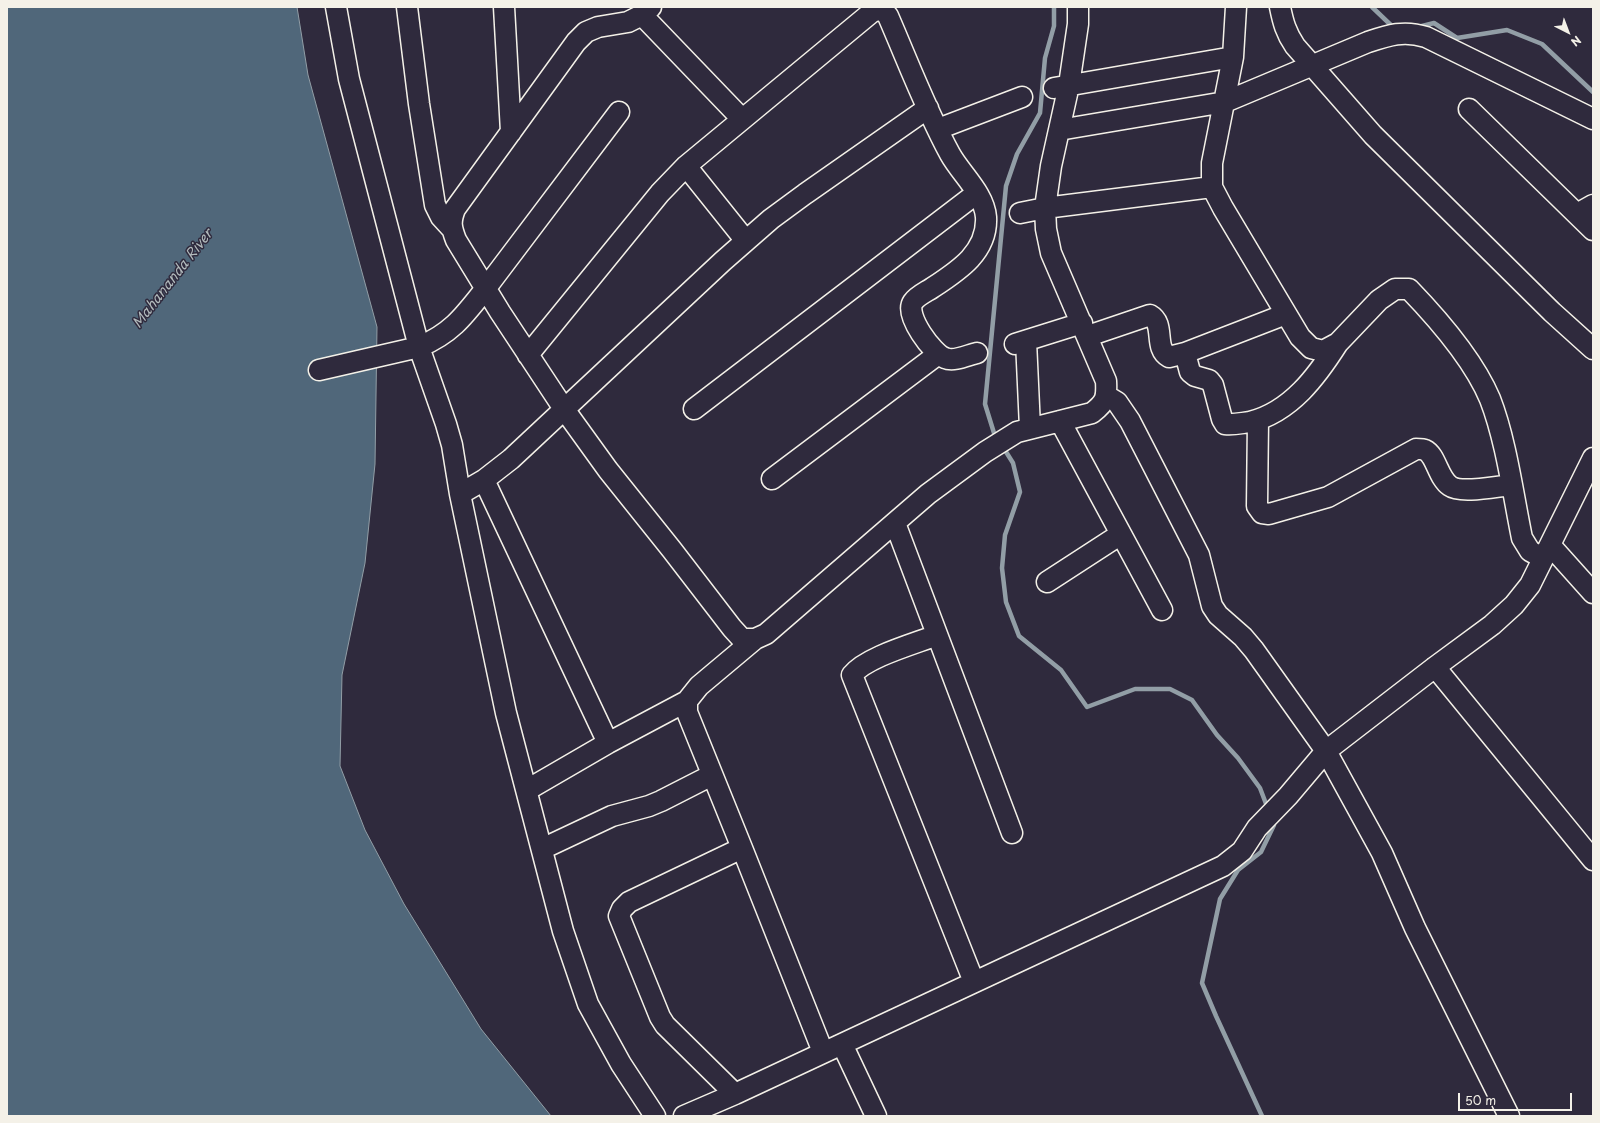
<!DOCTYPE html>
<html>
<head>
<meta charset="utf-8">
<style>
	body { margin:0 }
	#map { position:relative; width:1600px; height:1123px; overflow:hidden; background:#2f2a3d; font-family:"Playpen Sans",sans-serif }
	canvas { display:block }
	.frame { position:absolute; inset:0; border:8px solid #f4f1e8; pointer-events:none }
	.north { position:absolute; left:1548px; top:12px; width:40px; height:40px; -webkit-text-stroke:3px #2f2a3d; paint-order:stroke; rotate:138deg; font-size:11px; font-weight:700; line-height:16px; text-align:center; color:#f4f1e8 }
	.north::after { content:''; display:block; margin:auto; width:14px; height:18px; background:#f4f1e8; clip-path:polygon(50% 0,100% 100%,50% 72%,0 100%) }
	.scale { position:absolute; left:1458px; top:1093px; width:114px; height:18px; box-sizing:border-box; border:2px solid #f4f1e8; border-top:0; padding-left:5px; font-size:12px; line-height:14px; white-space:nowrap; color:#f4f1e8; -webkit-text-stroke:3px #2f2a3d; paint-order:stroke }
</style>
</head>
<body>
<div id="map">
<canvas width="1600" height="1123"></canvas>
<div class="frame"></div>
<div class="north">N</div>
<div class="scale">50 m</div>
</div>
<script>
const g = document.querySelector('canvas').getContext('2d');
g.lineJoin = 'round';
function paint(path, color) {
  g.fillStyle = color;
  g.fill(path, 'evenodd');
}
function strokePath(path, color, width, dash) {
  g.strokeStyle = color;
  g.lineWidth = width;
  g.lineCap = dash ? 'butt' : 'round';
  g.setLineDash(dash || []);
  g.stroke(path);
}
function write(font, color, halo, rows, align = 'center') {
  g.font = font + ' "Playpen Sans",sans-serif';
  g.lineWidth = 3;
  g.setLineDash([]);
  g.textBaseline = 'middle';
  g.strokeStyle = halo;
  g.fillStyle = color;
  for (const [text, x, y, turn = 0] of rows) {
    g.save();
    g.translate(x, y);
    g.rotate((+turn || 0) * Math.PI / 180);
    g.textAlign = isNaN(turn) ? turn : align;
    if (halo) g.strokeText(text, 0, 0);
    g.fillText(text, 0, 0);
    g.restore();
  }
}
const water = new Path2D(`
	M7 7H297L308 75 377 327 375 464 365 563 342 675 340 766 365 830 404 904 481 1029 551 1116H7Z`);
paint(water, '#50677a');
strokePath(water, '#929ea6', 1);
strokePath(new Path2D(`
	M1372 7 1395 29
	M1418 27 1434 23 1457 38 1507 30 1542 44 1593 92
	M998 439 994 433 985 404 1006 186 1017 154 1040 113 1045 58 1054 26V7
	M1003 447 1013 463 1020 492 1005 535 1002 568 1006 602 1019 636 1061 670 1087 707 1135 689H1170L1192 700 1217 735 1238 758 1260 788 1268 809
	M1262 1116 1216 1016 1202 983 1220 899 1238 870 1261 852 1274 825 1272 820`), '#929ea6', 4.5);
const minor = new Path2D(`
	M336 7 349 79 419 347 446 424 452 445 460 494 506 713 563 931 588 1004 621 1064 655 1116
	M407 7 419 104 435 205 441 217 452 229
	M504 7 511 132
	M651 7 642 15 628 22 598 27 586 32 576 42 455 209C450 222 451 227 456 240L500 312 564 409 608 470 672 550 732 628 742 639H755L766 634 928 494 985 452 1017 432 1092 413C1106 402 1107 398 1106 381L1051 253 1046 229 1045 208 1051 166 1069 85 1078 24V7
	M1236 7 1233 57 1212 163V187L1223 208 1300 337 1311 348 1323 351 1338 343 1379 300 1395 289H1409C1437 318 1474 361 1490 399 1506 440 1513 494 1522 538L1530 551 1543 558
	M1280 7C1283 22 1286 33 1295 46L1373 135 1552 312 1593 349
	M642 15 742 119
	M1054 88 1233 57
	M1469 109 1593 230
	M938 129 1022 97
	M1059 130 1225 102 1368 42C1389 35 1404 30 1426 37L1593 119
	M686 166 746 241
	M1020 213 1045 208 1212 187
	M1577 214 1593 205
	M1088 336 1150 315C1166 324 1153 348 1169 357L1185 353 1286 314
	M1026 341 1030 428
	M1015 344 1082 323
	M1185 353 1190 372 1195 376 1209 380 1213 385 1222 419 1225 424C1234 425 1241 423 1250 422 1291 412 1317 376 1338 343
	M528 355 660 193 686 166 872 12 882 9 888 16C908 62 926 110 950 154 961 174 984 193 986 217 988 252 958 271 932 288 926 292 917 296 913 302 904 315 933 354 945 358 954 362 968 355 977 353
	M319 370 419 347C452 333 464 316 486 288L619 112
	M1107 396 1117 402 1130 421 1199 555 1212 606 1218 615 1243 637 1254 650 1326 751 1382 853 1415 928 1509 1116
	M694 409 977 193
	M1258 420 1257 506 1262 513 1269 514 1328 497 1416 449C1418 449 1423 449 1425 450 1436 455 1438 478 1450 486 1461 494 1498 486 1512 485
	M1060 421 1162 610
	M772 479 937 355
	M484 480 608 743
	M460 494 484 480 511 459 723 261 771 219 805 194 928 108
	M895 523 1012 833
	M1550 545 1593 593
	M1047 582 1121 534
	M937 635C914 644 866 657 852 675L974 982
	M755 639 699 686 687 701V712L742 848 823 1052
	M1435 667 1593 860
	M527 790 608 743 687 701
	M542 849 612 816 649 806 661 801 712 775
	M842 1044 876 1116
	M735 1094 665 1025 660 1017 619 916 622 909 629 902 742 848
	M684 1116 735 1094 1223 866 1242 851 1257 828 1288 796 1326 751 1435 667 1492 625 1514 605 1530 585 1593 458`);
strokePath(minor, '#f4f1e8', 23);
strokePath(minor, '#2f2a3d', 20);
write('italic 14px', '#b2babc', '#2f2a3d', [
	["Mahananda River",173,279,-52]
]);
</script>
</body>
</html>
